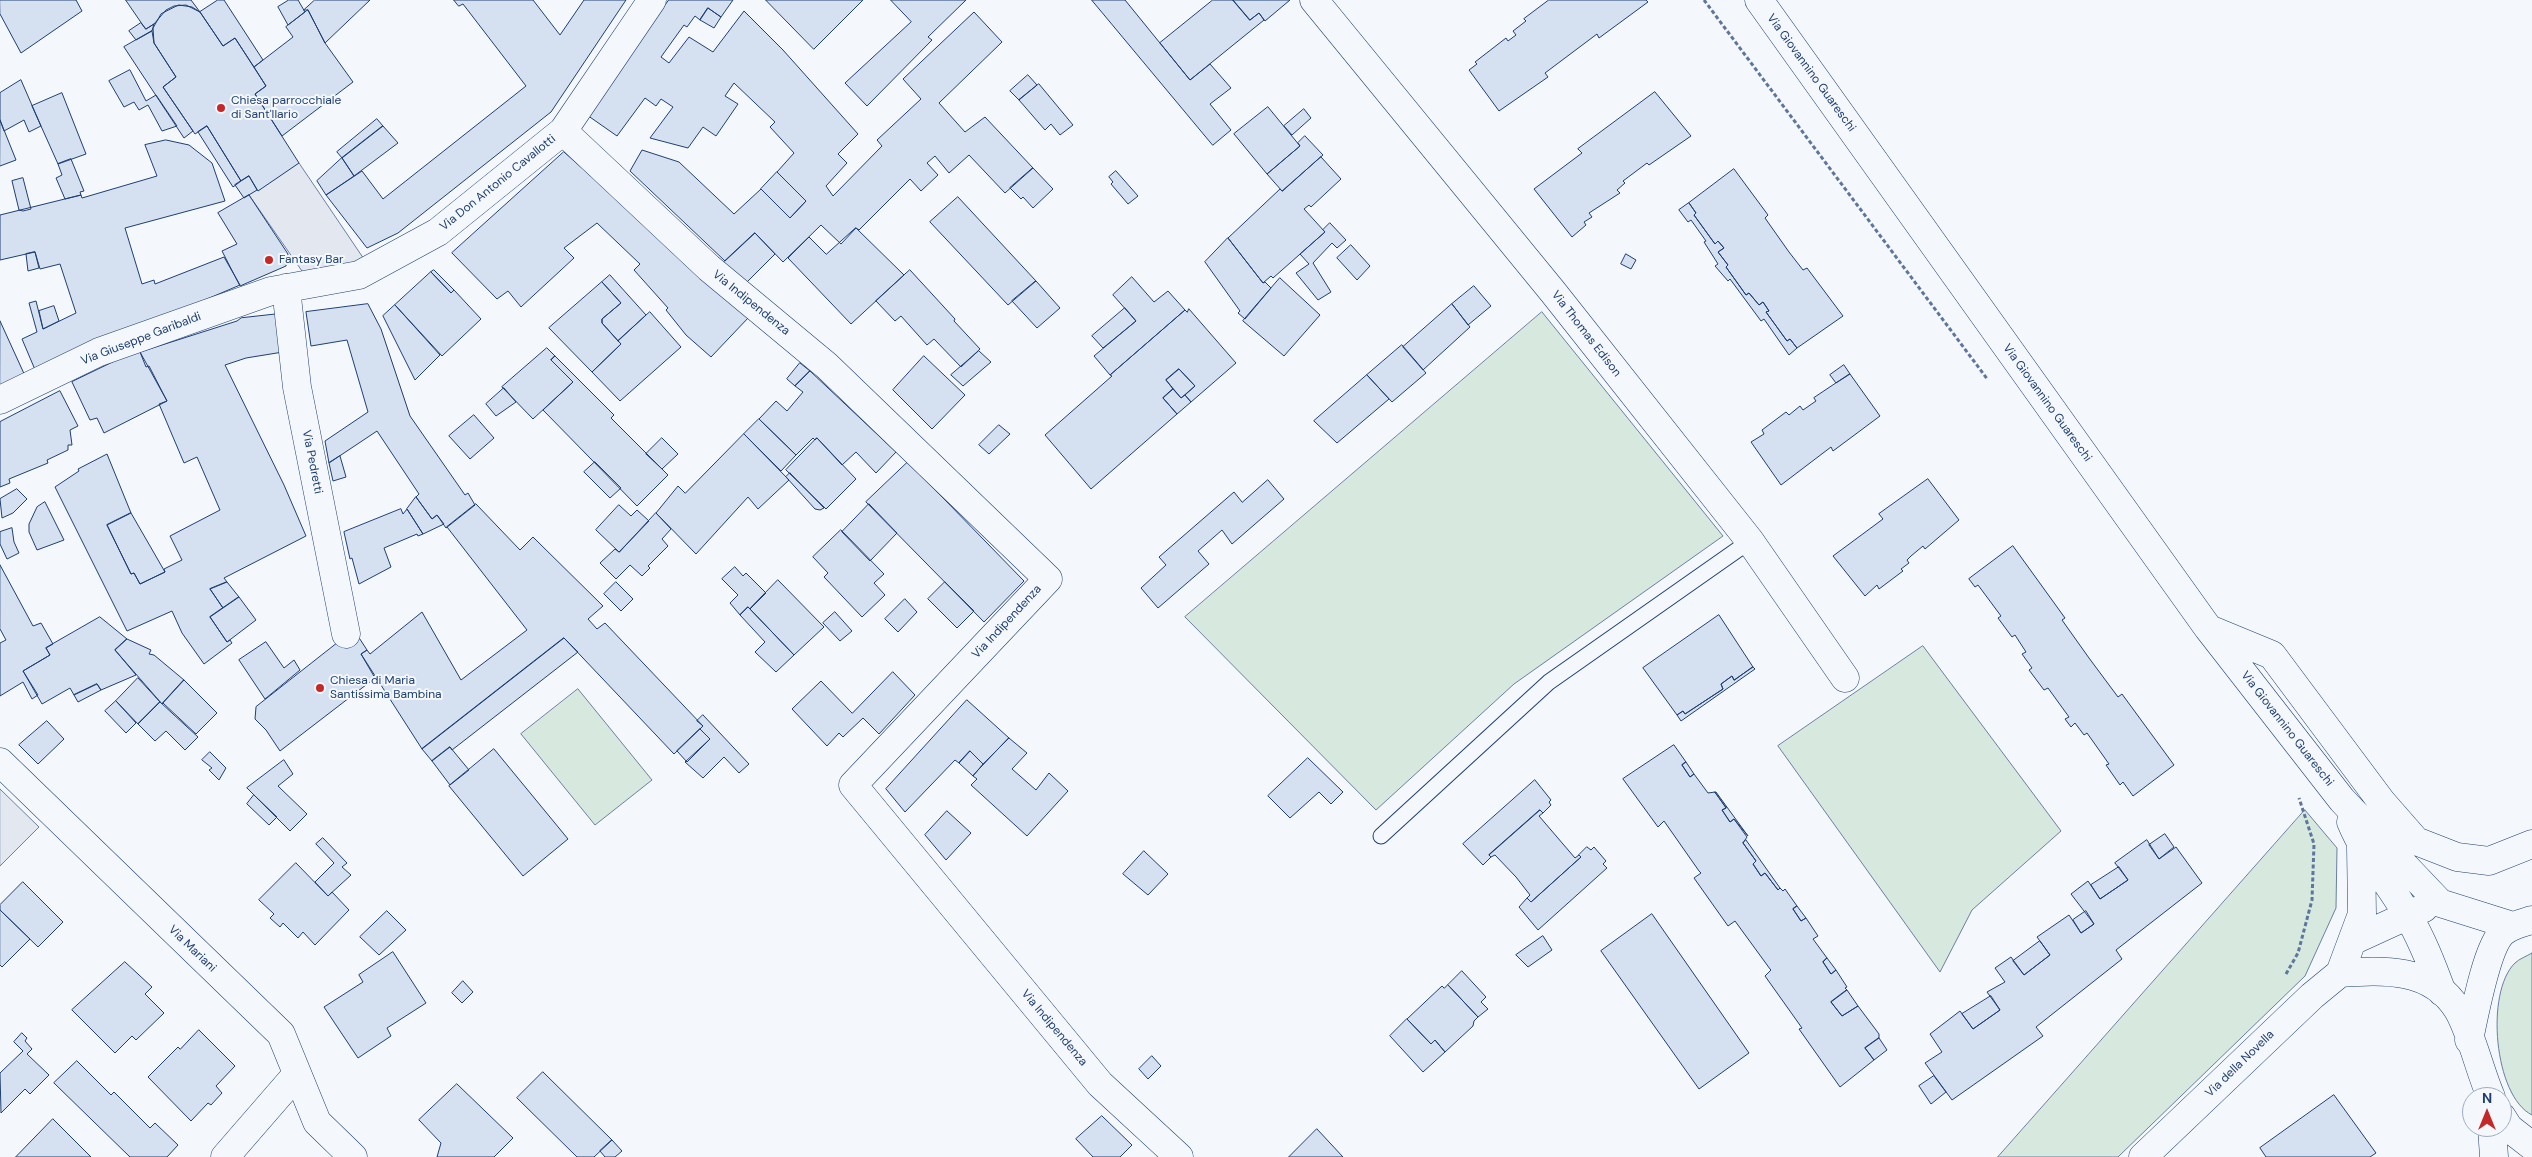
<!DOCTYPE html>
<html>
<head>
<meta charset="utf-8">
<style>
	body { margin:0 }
	#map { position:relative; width:2532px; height:1157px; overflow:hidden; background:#f4f7fb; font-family:"DM Sans",sans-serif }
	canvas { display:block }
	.north { position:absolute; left:2462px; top:1087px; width:50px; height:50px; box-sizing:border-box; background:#f4f7fb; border:1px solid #9eadc5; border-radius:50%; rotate:0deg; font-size:14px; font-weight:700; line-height:20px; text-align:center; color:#1d3f73 }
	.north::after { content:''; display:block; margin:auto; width:18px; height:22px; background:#c62828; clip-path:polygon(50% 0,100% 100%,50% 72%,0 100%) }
</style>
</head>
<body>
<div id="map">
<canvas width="2532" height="1157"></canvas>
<div class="north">N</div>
</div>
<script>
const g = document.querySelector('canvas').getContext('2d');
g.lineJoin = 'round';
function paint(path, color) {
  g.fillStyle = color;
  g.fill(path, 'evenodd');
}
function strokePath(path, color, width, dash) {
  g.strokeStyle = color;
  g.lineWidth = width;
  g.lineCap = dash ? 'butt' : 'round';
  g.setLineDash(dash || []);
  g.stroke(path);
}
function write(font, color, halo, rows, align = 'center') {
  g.font = font + ' "DM Sans",sans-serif';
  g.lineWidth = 4;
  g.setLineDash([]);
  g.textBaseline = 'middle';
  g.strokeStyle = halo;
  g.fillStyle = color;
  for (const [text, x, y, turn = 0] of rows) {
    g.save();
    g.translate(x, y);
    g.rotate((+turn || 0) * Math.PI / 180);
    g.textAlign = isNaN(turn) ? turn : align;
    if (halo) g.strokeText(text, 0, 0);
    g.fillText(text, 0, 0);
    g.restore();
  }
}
const green = new Path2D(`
	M1542 312 1723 536 1514 684 1376 810 1185 617Z
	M1923 646 2061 831 1972 910 1940 972 1778 746Z
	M578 689 652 780 595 825 521 734Z
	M2305 810 2337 848 2336 908 2305 976 2118 1157H1998Z
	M2532 953V1115C2494 1096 2485 992 2515 963 2519 959 2527 956 2532 953Z`);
paint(green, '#d7e8df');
strokePath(green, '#687fa3', 1);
const parking = new Path2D(`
	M299 163 370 268 311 284 249 195Z
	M0 789 39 827 0 866Z`);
paint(parking, '#e3e8f0');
strokePath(parking, '#687fa3', 1);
const building = new Path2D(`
	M0 0H76L82 11 21 53 0 14Z
	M126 0H191L200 12 186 5 174 6 166 10 154 24 146 29Z
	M218 0H224L263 60 254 67 235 38 223 46 200 12Z
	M289 0H298L305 12 288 25 278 7Z
	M315 0H370L325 43 308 10H304Z
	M454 0H533L560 35 584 0H626L551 112 398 233 367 248 326 195 362 171 383 199 526 86 463 4 459 6Z
	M669 0H733L721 17 708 8 700 20 695 16 687 27 684 25 661 57 669 63 689 37 713 52 744 11 783 50 858 134 838 154 847 163 826 186 833 196 882 146 877 140 921 99 903 79 974 12 1002 42 939 103 965 132 985 117 1033 168 1005 193 969 155 949 173 935 156 927 163 938 175 921 191 910 179 859 230 856 228 841 244 821 225 783 262 755 233 725 261 630 171 642 150 679 162 734 214 761 189 790 218 806 201 777 172 794 153 770 127 775 122 734 83 725 96 738 104 716 136 703 127 688 148 650 138 673 107 661 99 656 106 645 98 617 136 587 115Z
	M766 0H863L814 49Z
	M891 0H966L928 37 932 40 867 106 845 83 911 22Z
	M1092 0H1125L1190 80 1210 64 1231 88 1210 104 1231 130 1213 145Z
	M1213 0H1233L1250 20 1259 13 1264 20 1190 80 1160 43Z
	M1233 0H1290L1265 21 1259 13 1250 20Z
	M1549 0H1646L1648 2 1599 38 1597 34 1545 73 1548 77 1499 111 1469 70 1477 64 1475 62 1506 38 1508 41 1516 35 1513 31 1526 21 1524 19Z
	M179 5 192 7 200 12 223 46 235 38 266 86 255 94 299 163 258 191 249 176 241 181 207 126 195 134 163 87 176 77 154 43 153 28 161 14Z
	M708 8 721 17 714 28 700 20Z
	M308 10 325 43 353 82 282 136 255 94 266 86 254 67 293 37 286 27Z
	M141 23 146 29 154 24 152 31 136 40 129 31Z
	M152 31 154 43 176 77 163 87 193 131 184 138 124 47Z
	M130 70 146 101 156 95 177 126 162 131 148 105 139 110 134 102 124 107 109 81Z
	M1028 75 1037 85 1019 100 1010 91Z
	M21 80 41 126 29 132 24 120 4 131 0 120V93Z
	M1039 84 1073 125 1060 135 1051 124 1045 130 1019 100Z
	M1655 92 1691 136 1649 165 1647 163 1623 181 1625 183 1617 190 1620 193 1589 213 1592 217 1584 222 1586 225 1572 237 1534 189 1582 153 1578 149Z
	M62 93 86 154 58 164 32 106Z
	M1268 107 1300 146 1267 174 1234 134Z
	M1304 109 1311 118 1292 135 1284 126Z
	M377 119 383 126 342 158 337 152Z
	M0 120 16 160 0 166Z
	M207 126 241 181 233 187 198 132Z
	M383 126 398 143 354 176 342 158Z
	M1305 136 1323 155 1282 191 1267 174 1300 146 1298 143Z
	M166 140 189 145 212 163 225 201 125 228 142 284 154 280 155 284 224 257 240 285 36 372 22 339 37 332 29 303 36 301 43 329 76 313 60 264 40 269 35 252 0 260V215L81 195 82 198 157 176 145 145Z
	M564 152 749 317 711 357 686 335 666 310 668 308 634 270 640 264 597 223 564 248 574 258 521 307 508 291 497 299 452 253Z
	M1321 157 1341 179 1311 207 1309 205 1304 209 1325 232 1273 278 1271 276 1263 283 1228 238 1280 189 1282 191Z
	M342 158 354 176 326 195 317 181Z
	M71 159 84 191 80 192 81 195 65 199 56 178 62 175 58 164Z
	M1033 168 1053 189 1033 208 1023 197 1021 199 1010 188Z
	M1734 169 1768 215 1765 218 1789 252 1803 270 1807 268 1843 316 1797 348 1790 339 1787 341 1766 312 1769 311 1763 302 1759 305 1749 293 1746 295 1726 267 1728 265 1718 252 1724 248 1718 241 1715 244 1694 215 1696 213 1689 203Z
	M1116 171 1138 196 1128 204 1111 184 1113 182 1109 177Z
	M777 172 806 201 790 218 761 189Z
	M249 176 257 190 244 198 235 185Z
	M23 178 31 209 23 211 19 210 12 181Z
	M249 195 288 254 286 266 240 286 222 251 237 244 218 213Z
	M958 197 1036 281 1008 305 930 222Z
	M1689 203 1696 213 1694 215 1715 244 1718 241 1724 248 1718 252 1728 265 1726 267 1746 295 1749 293 1759 305 1763 302 1769 311 1766 312 1787 341 1790 339 1797 348 1789 355 1764 319 1761 321 1730 279 1728 281 1715 266 1718 264 1704 242 1706 241 1691 220 1688 222 1679 210Z
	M1330 223 1346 240 1337 248 1332 243 1313 263 1331 292 1318 300 1296 273 1309 264 1300 254 1325 232 1323 230Z
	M856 228 904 275 851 324 788 258 809 237 826 254Z
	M755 233 775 254 745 284 724 262Z
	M1228 238 1263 283 1265 282 1271 288 1245 319 1238 313 1240 311 1205 262Z
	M1351 245 1370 266 1357 280 1337 258Z
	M35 252 39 268 28 271 26 254Z
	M1626 254 1636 260 1631 269 1621 264Z
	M434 270 454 290 451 293 431 272Z
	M910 270 955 319 954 321 980 349 961 367 934 339 927 345 901 316 895 321 876 301Z
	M431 272 451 293 454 290 481 319 442 356 395 305Z
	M610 275 646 315 618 341 602 323V319L621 303 602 282Z
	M1132 277 1154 302 1168 291 1185 310 1110 375 1094 356 1136 321 1113 295Z
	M1280 278 1320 315 1284 356 1243 321Z
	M1036 281 1060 308 1037 328 1012 301Z
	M602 282 621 303 602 319V323L621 344 592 372 549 328Z
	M1474 286 1491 306 1468 325 1452 304Z
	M368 304 381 329 410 416 465 495 468 493 475 505 446 528 437 515 432 519 416 497 419 494 377 431 329 463 325 441 368 412 347 340 311 346 306 312Z
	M1452 304 1470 327 1423 370 1403 347Z
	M395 305 440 355 415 380 383 316Z
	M54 306 59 321 43 329 39 311Z
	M1125 308 1136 321 1103 348 1092 336Z
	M1189 309 1236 363 1191 402 1185 395 1195 386 1179 369 1166 380 1173 389 1163 398 1177 414 1091 489 1045 435 1112 376 1110 375 1185 310 1187 312Z
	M650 312 681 347 620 401 592 372 621 344 618 341Z
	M279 314 283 352 246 358 225 365 284 485 306 536 224 578 227 582 210 589 223 608 210 617 227 642 230 640 232 643 204 664 182 633 172 611 127 631 55 487 79 471 78 469 107 454 131 513 107 525 131 574 134 573 140 584 165 572 164 569 182 560 170 536 220 510 197 457 184 463 159 404 167 401 140 352 237 321 241 318Z
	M0 321 26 378 0 391Z
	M1402 345 1426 373 1392 402 1367 375Z
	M547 348 555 356 551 360 573 382 533 419 502 387Z
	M136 351 140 352 146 367 149 366 167 401 104 433 97 418 90 420 72 382Z
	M979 351 991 362 963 386 951 375Z
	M555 356 614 415 611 418 668 475 637 506 543 410 573 382 551 360Z
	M924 356 965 395 932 429 893 390Z
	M800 363 810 371 795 386 787 379Z
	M1844 365 1850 374 1836 383 1830 375Z
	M1179 369 1195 386 1181 398 1166 380Z
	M810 371 896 452 876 473 856 452 842 465 817 438 815 440 813 438 796 455 759 419 776 401 787 411 803 392 795 386Z
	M1850 374 1880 416 1833 451 1831 447 1781 485 1751 442 1764 434 1762 430 1786 412 1789 415 1800 406 1803 410 1816 401 1814 398Z
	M1367 375 1389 399 1337 443 1314 421Z
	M504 388 516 402 496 416 486 404Z
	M1173 389 1181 398 1185 395 1191 402 1177 414 1163 398Z
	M60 391 78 426 70 430 72 445H68V450L47 460 48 463 9 479 10 483 0 487V422Z
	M474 415 494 438 470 459 449 436Z
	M759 419 796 455 781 471 744 434Z
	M999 425 1010 434 989 454 979 445Z
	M744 434 789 480 758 509 748 497 696 554 656 513 678 486 685 493Z
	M662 438 678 454 662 469 646 454Z
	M817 438 856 479 826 509 786 470Z
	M340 456 346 477 333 481 329 463Z
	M595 462 621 488 610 498 584 472Z
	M908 462 1024 581 984 622 866 502Z
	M790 473 824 508 820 510 815 509 786 477Z
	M1928 479 1959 520 1925 549 1923 546 1911 556 1907 560 1909 563 1901 569 1903 571 1879 589 1877 585 1865 596 1833 556 1883 519 1879 514Z
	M1268 480 1284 499 1232 544 1222 530 1198 551 1209 564 1158 608 1141 588 1166 565 1159 557 1234 492 1242 502Z
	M17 489 27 499 13 513 2 518 0 499Z
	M416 497 432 519 437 515 444 524 423 534 407 509Z
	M45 502 64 540 37 550 29 532V524L37 507Z
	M476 504 520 550 533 537 536 540 603 606 588 619 597 629 605 623 703 726 674 754 564 638 422 749 361 654 367 650 370 654 422 612 461 680 527 630 447 527Z
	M869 504 897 533 870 561 842 532Z
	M619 505 631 516 637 510 649 521 619 552 596 530Z
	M401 509 403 514 407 509 423 534 418 536 417 534 384 548 391 567 359 584 352 558 350 559 344 532Z
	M131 513 165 572 140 584 134 573 131 574 107 525Z
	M656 513 671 529 662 539 668 546 648 566 650 568 642 576 630 565 616 579 600 563 615 549 619 552Z
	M12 528 14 542 19 553 7 559 0 544V532Z
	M841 530 884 574 874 583 885 595 862 617 824 577 828 573 813 557Z
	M2013 546 2065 618 2062 620 2089 658 2118 697 2122 694 2174 765 2133 796 2123 782 2120 785 2106 765 2109 764 2087 733 2084 735 2075 723 2071 727 2065 719 2069 717 2048 688 2044 690 2029 670 2032 668 2022 654 2026 652 2015 635 2012 637 1998 618 2001 616 1978 585 1975 587 1969 579Z
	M0 565 33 626 41 623 53 644 46 648 50 655 23 671 38 695 32 699 23 682 0 696V643L6 640 0 629Z
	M735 567 743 576 746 573 766 593 750 609 748 607 740 615 730 603 738 595 722 579Z
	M778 580 824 627 794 655 750 609Z
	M227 582 239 597 223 608 210 589Z
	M616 582 633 599 621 611 604 594Z
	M945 582 974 611 957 628 928 599Z
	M239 597 256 620 227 642 210 617Z
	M905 599 917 612 898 632 885 619Z
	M748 607 794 655 776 672 755 652 765 642 740 615Z
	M835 612 852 631 840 641 823 623Z
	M1719 615 1753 667 1734 680 1732 676 1721 684 1723 689 1685 714 1683 711 1677 715 1643 668Z
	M100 617 127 639 115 650 136 675 101 690 97 684 74 695 70 688 42 704 23 671 50 655 46 648Z
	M354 630 367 650 361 654 375 678 280 751 266 730 255 719 256 707Z
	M564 638 578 652 452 750 450 747 432 761 422 749Z
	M127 639 151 650 149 654 154 655 184 680 162 704 115 650Z
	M266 642 284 668 294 660 300 670 265 699 239 660Z
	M1753 667 1755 669 1681 721 1677 715 1683 711 1685 714 1723 689 1721 684 1732 676 1734 680Z
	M893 672 915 695 879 734 863 718 843 737 839 733 827 746 792 709 821 681 852 713Z
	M138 678 160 702 138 724 116 701Z
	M184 680 217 713 196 734 163 703Z
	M97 684 101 690 78 702 74 695Z
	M967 700 1009 738 983 764 970 751 959 763 955 760 905 812 886 789Z
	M116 701 136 723 126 733 105 711Z
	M160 702 198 737 185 750 166 731 155 741 138 724Z
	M703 715 749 764 739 773 724 757 703 778 685 762 710 739 700 729 703 726 697 721Z
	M47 721 64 739 38 764 19 745Z
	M700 729 710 739 687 762 677 751Z
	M1009 738 1027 753 1012 769 1036 790 1049 773 1068 791 1027 836 971 785 977 779 973 776Z
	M1674 745 1686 762 1682 765 1690 777 1694 774 1708 793 1715 792 1726 808 1722 810 1730 822 1734 819 1747 837 1743 843 1756 861 1753 864 1761 876 1765 873 1778 890 1780 888 1783 891 1785 889 1797 906 1793 909 1801 921 1806 918 1818 936 1813 939 1827 958 1823 962 1831 974 1836 970 1847 987 1845 988 1847 990 1831 1002 1842 1016 1858 1006 1879 1034V1038L1865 1048 1874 1060 1840 1087 1799 1029 1802 1028 1765 976 1771 970 1770 969 1735 921 1728 926 1694 878 1701 873 1699 871 1664 821 1658 827 1623 779Z
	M450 747 469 770 450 785 432 761Z
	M494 749 568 839 523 876 449 786Z
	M970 751 983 764 973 776 959 763Z
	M210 752 226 768 219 780 209 770 212 768 202 760Z
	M1308 758 1343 792 1331 804 1319 792 1290 818 1268 796Z
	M284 760 293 774 278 786 307 814 290 831 247 788Z
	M1686 762 1694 774 1690 777 1682 765Z
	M1535 780 1551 800 1549 802 1551 805 1543 813 1540 810 1489 855 1491 857 1483 865 1463 844Z
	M1715 792H1716L1748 836 1734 819 1730 822 1722 810 1726 808Z
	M254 795 277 817 269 825 247 804Z
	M1540 810 1543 813 1539 816 1575 858 1579 855 1581 857 1531 902 1527 898 1530 895 1516 877 1495 855 1491 857 1489 855Z
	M947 811 971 833 946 860 925 835Z
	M2165 834 2174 847 2159 859 2149 845Z
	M323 838 347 863 342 867 351 875 328 896 315 882 334 863 316 844Z
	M1746 840 1780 888 1778 890 1765 873 1761 876 1753 864 1756 861 1743 843Z
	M2147 840 2159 859 2176 847 2202 883 2116 950 2122 959 2036 1027 2043 1036 1952 1100 1925 1063 1942 1052 1930 1034 1960 1011 1973 1029 2000 1010 1987 992 2005 982 1995 968 2011 957 2024 975 2050 955 2037 937 2069 915 2081 933 2094 924 2071 894 2088 881 2100 899 2128 880 2115 863Z
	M1587 847 1591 850 1594 847 1606 861 1603 864 1607 868 1538 930 1519 907 1527 898 1531 902 1581 857 1579 855Z
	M1144 851 1168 874 1148 895 1123 874Z
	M296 863 328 896 332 892 349 910 315 945 303 932 298 938 283 923 280 927 270 918 274 914 259 900Z
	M2119 867 2128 880 2100 899 2091 885Z
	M23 882 63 922 38 947 0 910V905Z
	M1797 906 1806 918 1801 921 1793 909Z
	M0 910 30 939 2 967 0 965Z
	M387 911 406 930 379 955 360 937Z
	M2086 911 2094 924 2081 933 2073 920Z
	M1652 914 1749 1053 1699 1089 1601 951Z
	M1543 936 1552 950 1528 967 1516 955Z
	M2040 941 2050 955 2024 975 2013 961Z
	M393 952 426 1003 387 1028 391 1036 358 1058 324 1007 363 982 359 975Z
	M1827 958 1836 970 1831 974 1823 962Z
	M125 962 152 987 145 994 164 1013 136 1040 132 1036 115 1053 72 1010Z
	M1462 971 1486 997 1481 1002 1488 1009 1478 1017 1448 985Z
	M463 981 473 992 462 1003 452 993Z
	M1448 985 1478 1017 1474 1021 1473 1026 1445 1052 1435 1040 1431 1044 1407 1019 1442 986 1444 988Z
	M1847 990 1858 1006 1842 1016 1831 1002Z
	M1991 996 2000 1010 1973 1029 1962 1014Z
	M1407 1019 1431 1044 1435 1040 1445 1052 1423 1072 1390 1036Z
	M199 1030 235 1066 216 1086 222 1093 211 1105 208 1103 191 1121 148 1077 178 1047 180 1049Z
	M22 1033 27 1038 25 1041 32 1049 27 1054 49 1075 30 1094 25 1089 1 1113 0 1073 23 1051 14 1042Z
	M1879 1038 1887 1050 1874 1060 1865 1048Z
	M1152 1056 1161 1066 1148 1079 1139 1069Z
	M77 1061 111 1095 114 1092 150 1128 155 1123 178 1145 167 1157H130L54 1083Z
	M543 1072 612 1140 594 1157H577L517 1098Z
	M1934 1076 1946 1092 1931 1104 1919 1086Z
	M457 1084 513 1138 494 1157H437L441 1143 419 1120Z
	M2334 1095 2376 1153 2370 1157H2266L2260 1148Z
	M1102 1116 1132 1145 1120 1157H1093L1076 1139Z
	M53 1119 91 1157H16Z
	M1317 1129 1343 1157H1289Z
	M612 1140 622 1151 615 1157H605L600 1151Z`);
paint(building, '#d5e0f0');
strokePath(building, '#1d3f73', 1);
const service = new Path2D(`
	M1381 836 1549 682 1750 541`);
const minor = new Path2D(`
	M1314 0 1553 292 1750 541 1845 678
	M563 131 709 268 827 366 1048 579 853 785 1100 1084 1179 1157
	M286 288 297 387 346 634
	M0 400 99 352 271 291 359 275 438 232 563 131 652 0
	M0 762 281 1034 317 1122 353 1157
	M225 1157 297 1074`);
const tertiary = new Path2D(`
	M1759 0 2208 628 2342 800 2440 903 2513 926
	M2209 629 2272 655 2381 801 2416 841 2457 857 2489 861 2532 844
	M2351 822C2365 856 2389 883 2407 914 2422 939 2432 965 2442 992
	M2352 941 2424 908
	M2340 973C2383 970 2432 967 2458 1010 2471 1032 2480 1072 2491 1097
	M2340 973 2362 914 2361 847
	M2469 1040C2474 1016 2487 946 2503 932 2512 925 2522 923 2532 920
	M2502 1117 2509 1128 2532 1146
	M2492 1127 2494 1157
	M2143 1157 2312 996 2340 973`);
strokePath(service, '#1d3f73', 17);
strokePath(minor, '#1d3f73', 29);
strokePath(tertiary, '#1d3f73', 29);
strokePath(new Path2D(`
	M1704 0 1988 380
	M2286 974 2298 953 2312 900 2314 844 2299 798`), '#5e769c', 3, [4, 2.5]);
strokePath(service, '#f4f7fb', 15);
strokePath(minor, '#f4f7fb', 28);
strokePath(tertiary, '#f4f7fb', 28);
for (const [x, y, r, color] of [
	[221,108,5,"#c62828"],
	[269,260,5,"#c62828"],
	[320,688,5,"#c62828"]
]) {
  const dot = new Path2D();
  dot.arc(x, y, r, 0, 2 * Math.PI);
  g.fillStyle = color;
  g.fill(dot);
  strokePath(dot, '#f4f7fb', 2);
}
write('12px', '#1d3f73', '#f4f7fb', [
	["Via Giovannino Guareschi",1811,73,54],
	["Via Don Antonio Cavallotti",498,183,-39],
	["Via Indipendenza",751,303,39],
	["Via Thomas Edison",1586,334,52],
	["Via Giuseppe Garibaldi",141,339,-21],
	["Via Giovannino Guareschi",2047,403,54],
	["Via Pedretti",312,462,79],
	["Via Indipendenza",1007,622,-47],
	["Via Giovannino Guareschi",2287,729,52],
	["Via Mariani",192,949,44],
	["Via Indipendenza",1054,1028,50],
	["Via della Novella",2240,1064,-44]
]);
write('12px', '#1d3f73', '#f4f7fb', [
	["Chiesa parrocchiale",231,101],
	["di Sant'Ilario",231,115],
	["Fantasy Bar",279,260],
	["Chiesa di Maria",330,681],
	["Santissima Bambina",330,695]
], 'left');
</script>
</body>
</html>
